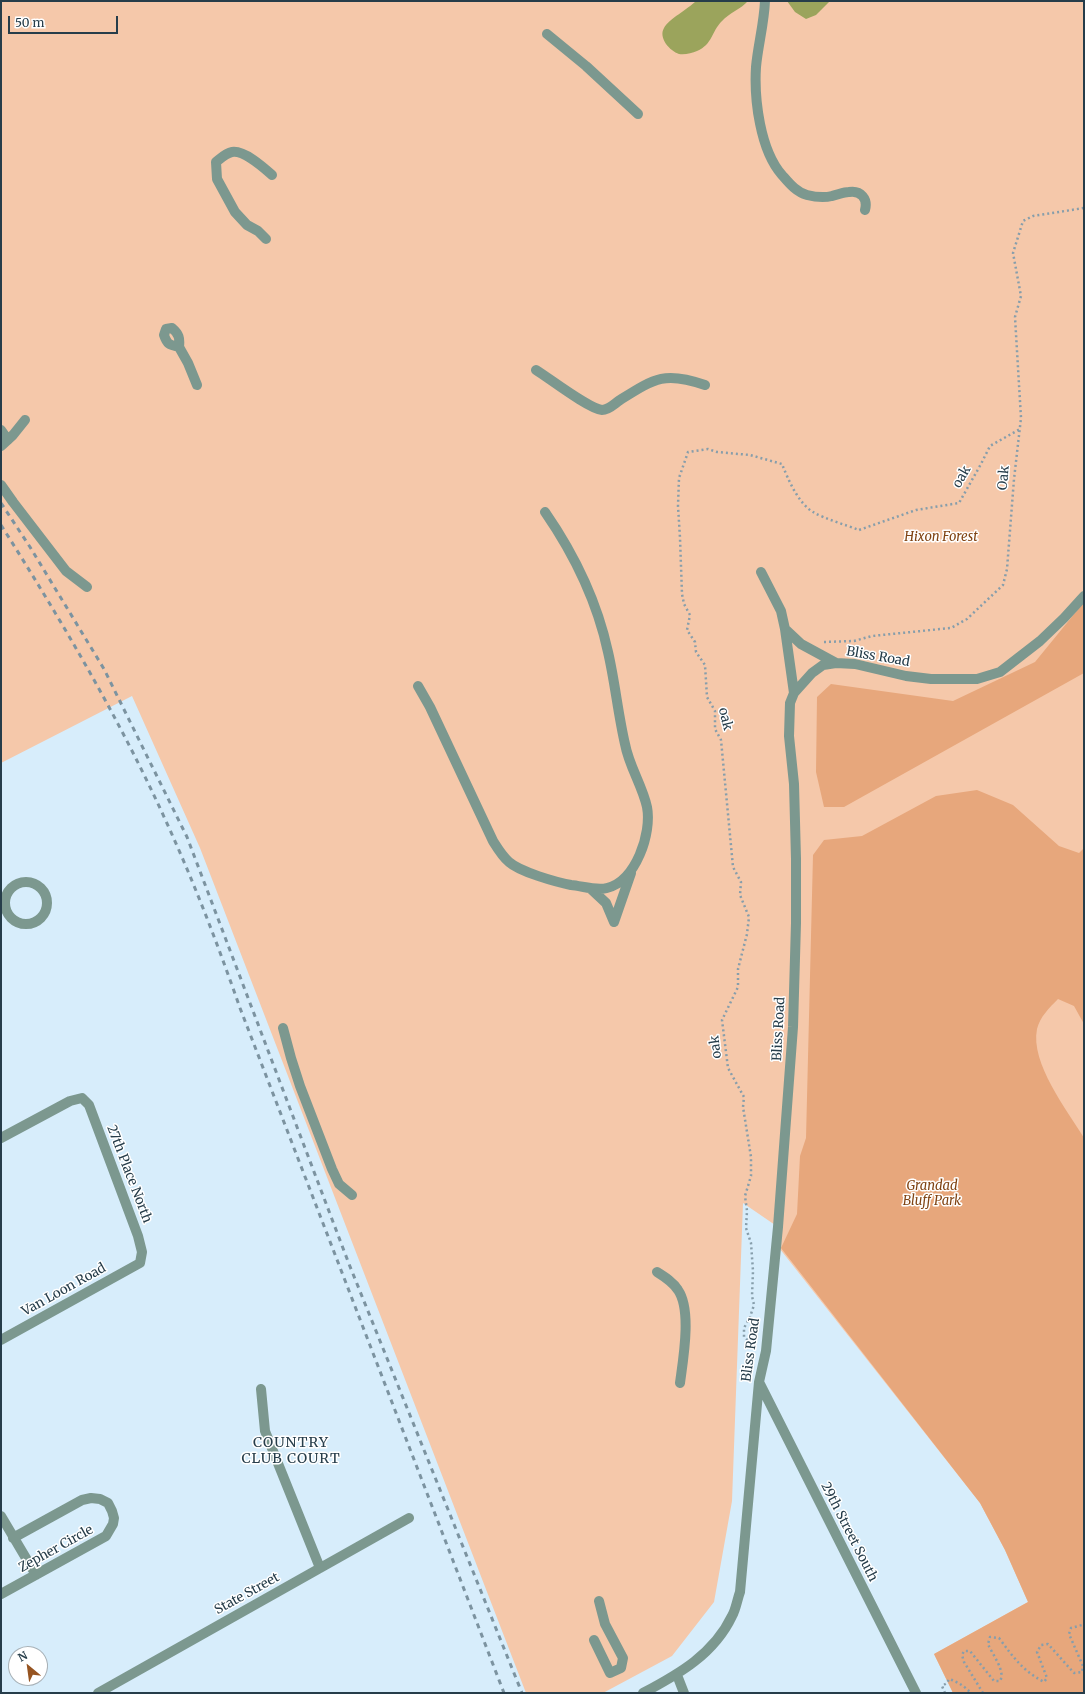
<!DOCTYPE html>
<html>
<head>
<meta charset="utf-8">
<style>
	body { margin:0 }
	#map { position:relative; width:1085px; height:1694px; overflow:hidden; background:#d7edfb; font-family:Merriweather,serif }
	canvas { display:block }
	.frame { position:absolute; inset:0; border:2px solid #263d4a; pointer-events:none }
	.north { position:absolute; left:8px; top:1646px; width:40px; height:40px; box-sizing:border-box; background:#fff; border:1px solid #a8b1b7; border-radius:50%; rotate:331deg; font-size:11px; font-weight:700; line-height:16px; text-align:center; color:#263d4a }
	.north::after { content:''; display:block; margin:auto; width:14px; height:18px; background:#965421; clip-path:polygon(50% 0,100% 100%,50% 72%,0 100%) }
	.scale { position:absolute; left:8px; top:16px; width:110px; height:18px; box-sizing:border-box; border:2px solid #263d4a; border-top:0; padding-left:5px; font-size:12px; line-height:14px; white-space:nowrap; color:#263d4a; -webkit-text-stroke:3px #fff; paint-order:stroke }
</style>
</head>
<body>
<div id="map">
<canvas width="1085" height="1694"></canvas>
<div class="frame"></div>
<div class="north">N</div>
<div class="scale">50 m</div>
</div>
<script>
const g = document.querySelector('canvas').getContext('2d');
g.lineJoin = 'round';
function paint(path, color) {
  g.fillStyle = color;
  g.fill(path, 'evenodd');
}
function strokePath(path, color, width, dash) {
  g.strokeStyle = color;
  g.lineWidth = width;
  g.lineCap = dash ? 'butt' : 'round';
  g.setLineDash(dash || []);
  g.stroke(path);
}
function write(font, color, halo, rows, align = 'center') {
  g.font = font + ' Merriweather,serif';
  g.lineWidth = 3;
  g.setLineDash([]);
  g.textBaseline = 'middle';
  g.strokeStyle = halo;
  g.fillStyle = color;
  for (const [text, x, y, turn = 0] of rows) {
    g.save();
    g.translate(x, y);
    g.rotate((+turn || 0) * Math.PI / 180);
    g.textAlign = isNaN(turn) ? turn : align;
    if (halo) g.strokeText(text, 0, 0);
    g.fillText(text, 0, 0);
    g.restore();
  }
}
paint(new Path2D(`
	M1 1H1084V1693H953L934 1654 1028 1602 1005 1550 980 1503 776 1244 778 1227 743 1203 732 1501 714 1602 672 1656 603 1693H526L200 848 132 696 1 763Z`), '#f5c8aa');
paint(new Path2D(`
	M1084 602V673L844 807H824L816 772 817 697 831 684 953 701 1035 662Z
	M977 790 1013 805 1059 846 1079 853 1084 848V1024L1074 1006 1058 999C1049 1008 1040 1017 1037 1029 1030 1063 1067 1110 1084 1138V1693H953L934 1654 1028 1602 1005 1550 980 1503 781 1248 797 1214 800 1156 806 1138 813 855 824 840 862 836 936 796Z`), '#e7a77c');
paint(new Path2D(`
	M696 1H748C741 9 729 13 722 21 711 32 713 44 697 51 692 53 685 55 679 54 670 51 658 38 664 28 669 19 688 9 696 1Z
	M787 1H830L816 15 806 19 795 12Z`), '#9ba45c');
strokePath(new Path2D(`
	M824 642 854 641 872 636 951 628 967 619 1003 585 1007 569 1014 479 1021 418 1015 317 1021 296 1013 253 1023 221 1033 216 1084 208
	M755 1347 744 1337V1328L750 1317 754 1305 752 1296 753 1271 751 1243 746 1228 747 1211 745 1196 751 1176V1157L743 1107 744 1097 728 1068 722 1020 738 987V969L747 934 749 917 740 895 741 882 733 867 721 740 715 729V711L707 697 705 665 696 652 695 642 687 630 690 615 684 604 682 594 680 538 678 506 679 478 688 452 708 449 717 452 750 455 782 464C788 479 798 503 813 512 825 519 846 525 859 530L916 510 959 503 981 464 990 446 1020 429
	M945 1693 942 1686 947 1683 949 1679C958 1682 964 1686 971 1693
	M983 1693 964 1662 962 1655 964 1651H970L994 1681H1000C1006 1671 992 1654 988 1644L990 1637 999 1638C1013 1657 1023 1671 1044 1682L1047 1678 1037 1652 1041 1645 1048 1644 1074 1673 1082 1672 1083 1666 1069 1634 1071 1628 1082 1625 1084 1627`), '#879eab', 2.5, [2, 3]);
strokePath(new Path2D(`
	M765 1C764 24 758 45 756 67 754 99 760 150 782 175 789 183 796 192 807 195 815 197 824 198 832 196 838 195 843 192 849 192 861 190 868 199 865 210
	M547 34 586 66 638 114
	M266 239 258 231 247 225 235 212 217 179 216 162C221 158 226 153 232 152 244 150 263 167 272 175
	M179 347C169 345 167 344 164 335L166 329 172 328C179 334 180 338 179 347L188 363 197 385
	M536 370C549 378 589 409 602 410 609 410 614 404 620 400 655 378 665 371 705 385
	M1 430 8 440
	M1 446 13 435 25 420
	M1 485 13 502 66 571 87 587
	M761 572 781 611 785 629
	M418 686 430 707 493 841C498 849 502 856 509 862 520 872 556 882 571 885 582 886 597 891 607 888 636 881 652 833 647 807 642 785 629 766 625 744 618 714 615 682 608 652 597 601 574 554 545 512
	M794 693 785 629 801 644 836 663
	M5 903a21 21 0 1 1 42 0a21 21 0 1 1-42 0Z
	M590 888 606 903 614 922
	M614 922 631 873
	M283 1028 291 1058 300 1086 332 1169 339 1184 352 1195
	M1 1138 70 1101 82 1098 89 1105 138 1236 142 1252 140 1263 1 1340
	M657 1272C665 1277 673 1282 678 1290 692 1310 683 1360 680 1383
	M759 1382 916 1693
	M261 1389 265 1431 320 1568
	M1 1516 36 1575
	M1 1594 106 1536 113 1524 114 1518 112 1511 108 1503 100 1499 91 1498 82 1500 13 1538
	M594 1640 610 1673 621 1668 623 1658 605 1624 599 1601
	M677 1675 684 1693
	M98 1693 409 1518
	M643 1693C679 1674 714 1654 732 1616 736 1609 737 1600 740 1592L759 1382 766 1351 778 1227 793 1027 796 923V859L794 784 789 736 790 703 794 693 812 673 823 665 836 663 855 664 906 676 931 679H977L1000 672 1040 641 1064 618 1084 596`), '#7c988f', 10);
strokePath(new Path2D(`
	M1 503 30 547 104 669 187 837 349 1264 522 1693
	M1 525C65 626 126 730 174 839 199 895 220 951 240 1008L504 1693`), '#7c93a0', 3, [5, 5]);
write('13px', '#263d4a', '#fff', [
	["oak",962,477,-60],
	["Oak",1004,478,-85],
	["Bliss Road",878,657,10],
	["oak",725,719,76],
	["Bliss Road",779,1029,-87],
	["oak",716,1047,-97],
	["27th Place North",129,1174,69],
	["Van Loon Road",64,1290,-29],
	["Bliss Road",751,1350,-82],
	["29th Street South",849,1532,63],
	["Zepher Circle",56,1549,-29],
	["State Street",247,1594,-29]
]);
write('italic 13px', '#804414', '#fff', [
	["Hixon Forest",941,537],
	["Grandad",932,1186],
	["Bluff Park",932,1201]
]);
g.letterSpacing = '1px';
write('14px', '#263d4a', '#fff', [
	["COUNTRY",291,1443],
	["CLUB COURT",291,1459]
]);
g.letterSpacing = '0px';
</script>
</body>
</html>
